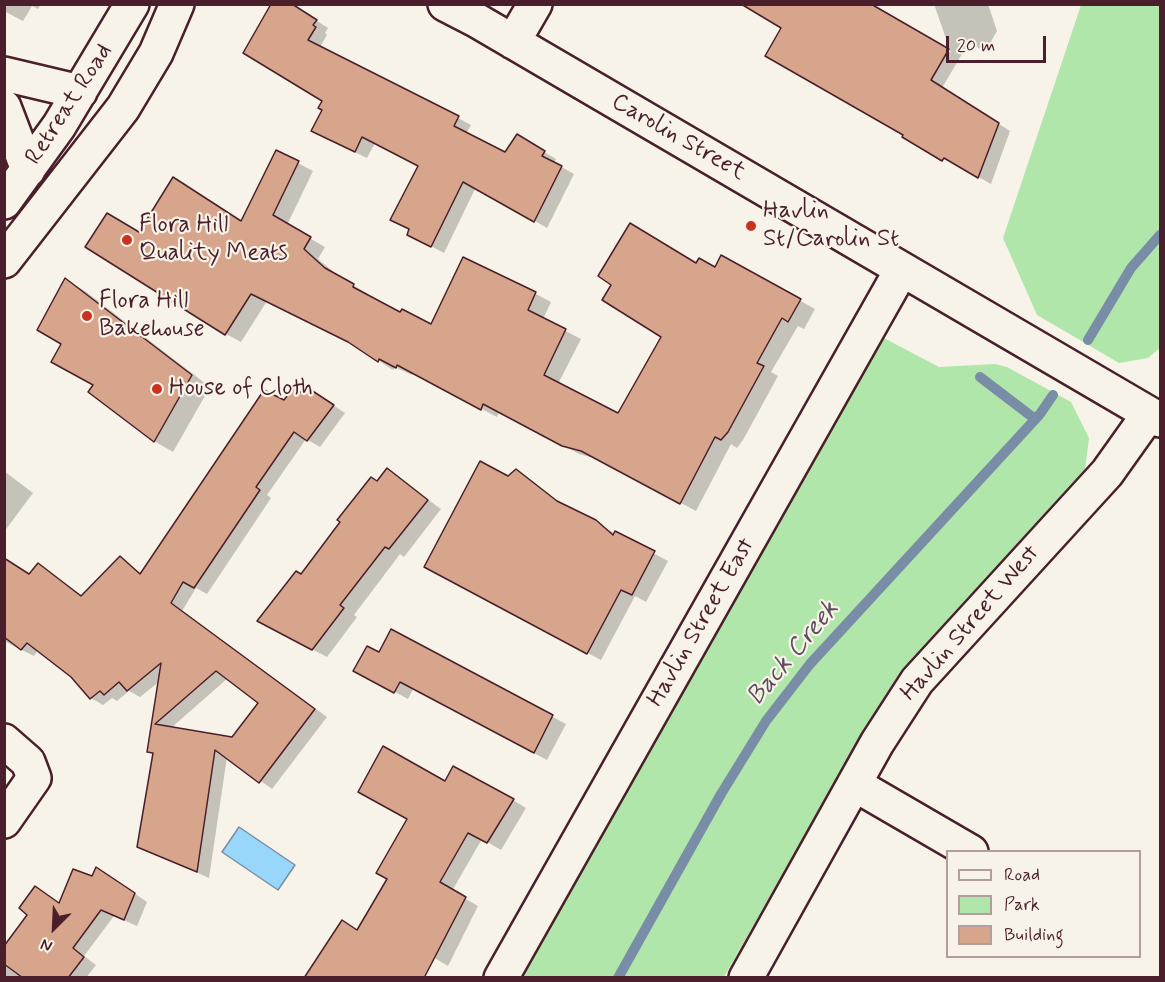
<!DOCTYPE html>
<html>
<head>
<meta charset="utf-8">
<style>
	body { margin:0 }
	#map { position:relative; width:1165px; height:982px; overflow:hidden; background:#f7f3e8; font-family:Mynerve,sans-serif }
	canvas { display:block }
	.frame { position:absolute; inset:0; border:6px solid #4a1f2b; pointer-events:none }
	.legend { position:absolute; left:946px; top:850px; width:195px; height:108px; box-sizing:border-box; background:#f7f3e8; border:2px solid #b29e9c; margin:0; padding:8px 10px; list-style:none; font-size:18px; color:#4a1f2b }
	.legend li { display:flex; align-items:center; gap:12px; height:30px }
	.legend b { width:30px; border:2px solid #b29e9c }
	.north { position:absolute; left:24px; top:898px; width:60px; height:60px; -webkit-text-stroke:4px #f7f3e8; paint-order:stroke; rotate:204deg; font-size:16px; font-weight:700; line-height:24px; text-align:center; color:#4a1f2b }
	.north::after { content:''; display:block; margin:auto; width:21px; height:27px; background:#4a1f2b; clip-path:polygon(50% 0,100% 100%,50% 72%,0 100%) }
	.scale { position:absolute; left:946px; top:36px; width:100px; height:27px; box-sizing:border-box; border:3px solid #4a1f2b; border-top:0; padding-left:8px; font-size:18px; line-height:21px; white-space:nowrap; color:#4a1f2b; -webkit-text-stroke:4px #f7f3e8; paint-order:stroke }
</style>
</head>
<body>
<div id="map">
<canvas width="1165" height="982"></canvas>
<div class="frame"></div>
<ul class="legend">
<li><b style="height:8px;background:#f7f3e8"></b>Road</li>
<li><b style="height:16px;background:#b0e6a9"></b>Park</li>
<li><b style="height:16px;background:#d7a58b"></b>Building</li>
</ul>
<div class="north">N</div>
<div class="scale">20 m</div>
</div>
<script>
const g = document.querySelector('canvas').getContext('2d');
g.lineJoin = 'round';
function paint(path, color) {
  g.fillStyle = color;
  g.fill(path, 'evenodd');
}
function strokePath(path, color, width, dash) {
  g.strokeStyle = color;
  g.lineWidth = width;
  g.lineCap = dash ? 'butt' : 'round';
  g.setLineDash(dash || []);
  g.stroke(path);
}
function write(font, color, halo, rows, align = 'center') {
  g.font = font + ' Mynerve,sans-serif';
  g.lineWidth = 4.5;
  g.setLineDash([]);
  g.textBaseline = 'middle';
  g.strokeStyle = halo;
  g.fillStyle = color;
  for (const [text, x, y, turn = 0] of rows) {
    g.save();
    g.translate(x, y);
    g.rotate((+turn || 0) * Math.PI / 180);
    g.textAlign = isNaN(turn) ? turn : align;
    if (halo) g.strokeText(text, 0, 0);
    g.fillText(text, 0, 0);
    g.restore();
  }
}
paint(new Path2D(`
	M1081 5H1160V348L1148 358 1119 363 1037 315 1003 238Z
	M882 337 939 367 995 364 1007 367 1071 402 1089 438 1085 470 893 688 868 724 724 977 521 978 601 827Z`), '#b0e6a9');
const water = new Path2D(`
	M239 827 295 865 278 890 222 852Z`);
paint(water, '#99d7fa');
strokePath(water, '#798da7', 1.5);
paint(new Path2D(`
	M4 4H41L38 9 32 6 23 21 4 11Z
	M290 4 328 28 325 33 327 35 320 47 458 118 471 125 466 134 506 153 517 136 556 159 554 163 574 174 547 228 476 187 444 253 421 241 411 230 419 166 375 143 367 158 325 138 324 101Z
	M868 4 951 53 934 4H988L997 31 985 52 969 42 942 88 1010 131 991 184 904 136Z
	M277 152 313 171 287 225 325 247 318 259 341 278 368 294 367 297 432 326 463 259 536 294 551 302 543 319 581 339 558 384 619 415 663 337 697 264 715 269 722 257 815 309 804 329 798 326 771 372 778 376 743 440 737 448 731 444 696 511 598 459 579 454 499 412 497 417 413 373 412 375 395 367 393 370 356 346 267 301 241 342 226 334 139 234 242 222Z
	M66 280 85 291 210 387 173 452 154 441 94 384 63 343Z
	M301 394 318 395 345 413 320 447 306 439 267 495 271 498 207 594 196 588 182 611 327 717 272 789 227 757 209 878 138 846 154 755 148 752 160 681 140 697 129 691 117 701 112 698 103 705 91 698 72 676 38 650 34 656 4 641V558L30 575 39 565 83 596 120 558 142 574 285 402ZM228 678 260 703 233 738 171 728Z
	M387 470 441 509 404 557 400 554 354 615 357 617 327 657 273 629 302 576Z
	M4 471 33 493 4 532Z
	M516 471 567 508 668 561 646 602 635 596 601 660 439 575Z
	M391 631 566 724 547 760 413 689 408 699 369 678Z
	M446 783 513 800 526 808 501 850 482 839 452 891 478 906 448 966 428 954 358 931Z
	M109 876 147 902 137 926 114 916 84 956 96 965 86 978H4V948L29 914 36 888 60 904 93 878Z`), '#0003');
strokePath(new Path2D(`
	M1088 340 1131 268 1160 235
	M980 377 1035 419
	M618 978 721 794 766 721 810 664 1040 414 1053 395`), '#798da7', 10);
const building = new Path2D(`
	M271 4H292L317 20 313 25 316 27 308 40 459 116 454 126 505 152 517 134 545 151 542 156 562 166 534 222 463 182 431 247 407 235 409 229 390 220 418 166 362 137 355 152 311 131 322 110 318 108 322 101 243 53Z
	M741 4H871L949 49 931 80 999 123 978 178 944 158 942 161 902 137 903 135 765 56 781 28Z
	M276 150 299 161 273 215 311 237 304 249 325 268 354 284 353 287 400 312 402 309 431 324 463 257 536 292 528 310 566 329 544 375 618 413 661 337 602 300 611 285 598 276 630 223 696 263 699 258 715 267 721 255 801 299 788 322 782 318 757 363 764 366 728 432 721 440 715 437 680 504 581 451 562 446 483 404 481 410 397 365 396 368 379 359 378 362 348 342 251 294 225 335 85 247 107 213 139 232 173 177 241 221Z
	M65 278 192 375 154 442 88 392 93 385 51 362 61 344 37 330Z
	M305 386 334 405 307 441 294 432 256 487 260 490 194 588 183 582 171 603 315 709 259 783 215 750 197 872 137 847 153 753 147 752 161 663 127 691 119 682 104 695 100 691 90 699 71 677 27 643 21 650 4 637V558L29 574 38 563 81 596 120 556 140 574 264 390 284 400 293 388 301 392ZM216 671 258 703 232 737 155 724Z
	M480 461 508 476 516 469 557 501 596 520 613 535 615 531 655 551 632 595 621 590 587 654 424 567Z
	M387 468 428 500 389 549 385 547 340 605 344 608 312 650 257 621 296 571 301 574 340 522 337 520 371 477 377 481Z
	M391 629 553 715 534 753 400 682 394 693 353 671 367 646 379 652Z
	M383 746 445 781 453 766 514 799 487 843 468 833 440 882 466 897 424 978H304L342 920 357 930 387 879 376 873 407 819 358 792Z
	M96 867 135 893 124 920 101 910 73 948 84 957 68 978H23L4 964V946L27 915 19 908 35 886 59 903 73 869 92 876Z`);
paint(building, '#d7a58b');
strokePath(building, '#4a1f2b', 1.5);
const minor = new Path2D(`
	M445 4 476 20 1160 420
	M513 42 535 4
	M4 74 80 92
	M4 107 28 170
	M4 202 59 126 132 4
	M4 261 123 108 156 53 177 4
	M4 741 28 762 34 778 4 821
	M854 784 971 852
	M501 978 902 269
	M746 978 877 743 917 681 1107 473 1149 414`);
strokePath(minor, '#4a1f2b', 38);
strokePath(minor, '#f7f3e8', 33);
for (const [x, y, r, color] of [
	[751,226,6,"#c8321e"],
	[127,240,6,"#c8321e"],
	[87,316,6,"#c8321e"],
	[157,389,6,"#c8321e"]
]) {
  const dot = new Path2D();
  dot.arc(x, y, r, 0, 2 * Math.PI);
  g.fillStyle = color;
  g.fill(dot);
  strokePath(dot, '#f7f3e8', 2);
}
write('24px', '#4a1f2b', '#f7f3e8', [
	["Retreat Road",70,105,-57],
	["Carolin Street",678,138,30],
	["Havlin Street East",702,623,-60],
	["Havlin Street West",971,624,-49]
]);
write('24px', '#4a1f2b', '#f7f3e8', [
	["Havlin",763,212],
	["St/Carolin St",763,240],
	["Flora Hill",139,226],
	["Quality Meats",139,254],
	["Flora Hill",99,302],
	["Bakehouse",99,330],
	["House of Cloth",169,389]
], 'left');
write('italic 26px', '#5e4d5f', '#f7f3e8', [
	["Back Creek",794,654,-50]
]);
</script>
</body>
</html>
